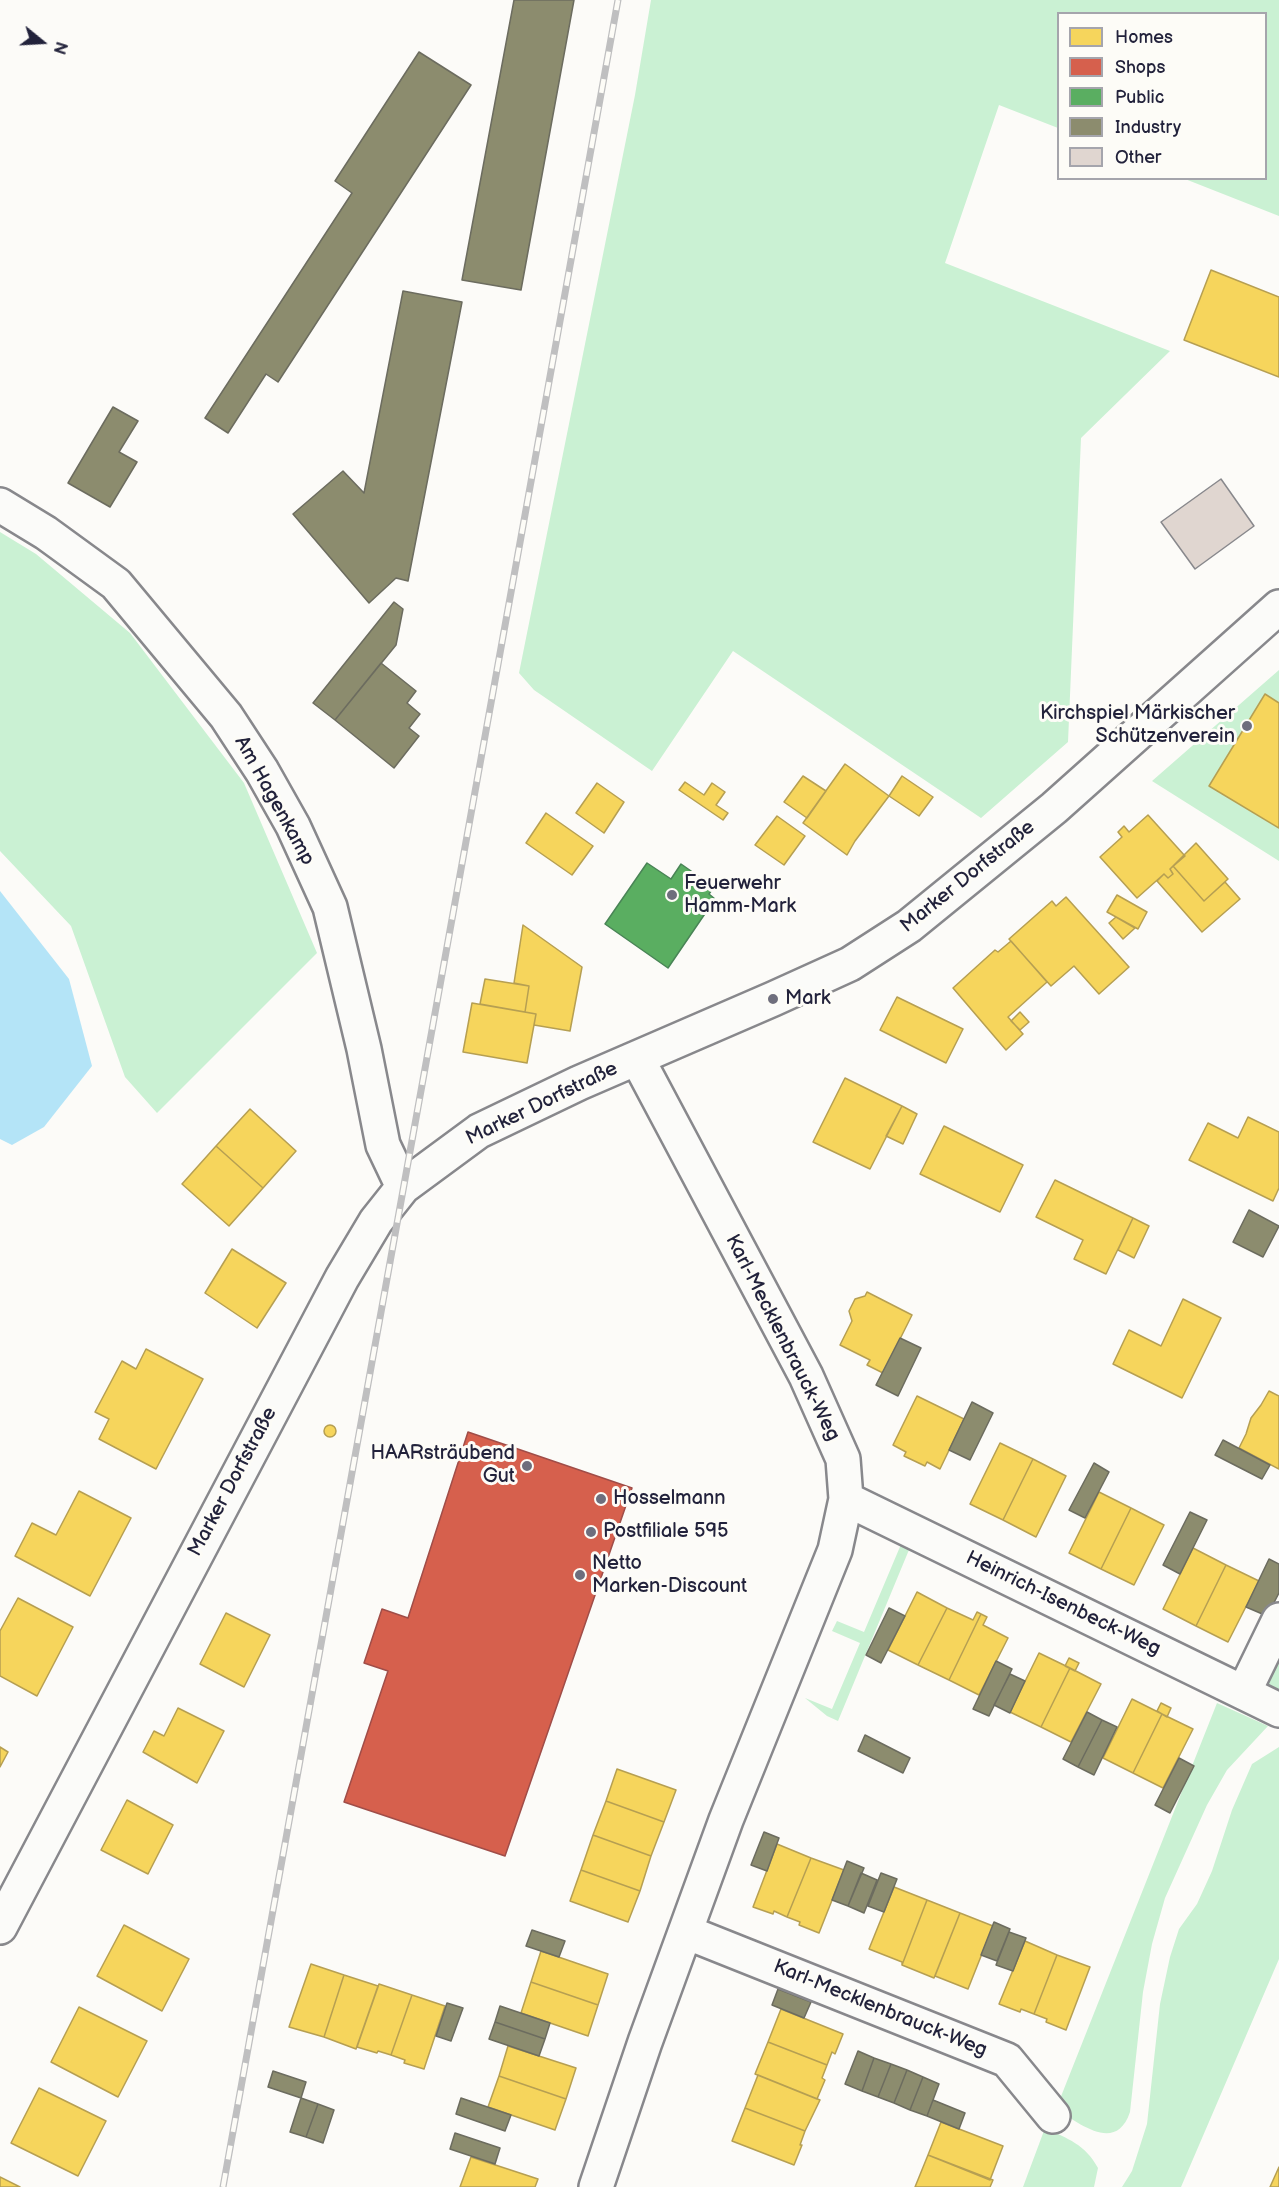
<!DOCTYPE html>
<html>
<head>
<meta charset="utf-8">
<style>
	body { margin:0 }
	#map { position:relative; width:1279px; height:2187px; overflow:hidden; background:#fcfbf8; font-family:"Balsamiq Sans",sans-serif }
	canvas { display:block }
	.legend { position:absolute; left:1057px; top:12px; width:210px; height:168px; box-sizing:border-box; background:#fdfcf7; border:2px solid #a5a5ac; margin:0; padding:8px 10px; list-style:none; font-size:18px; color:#22223b }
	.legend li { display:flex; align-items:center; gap:12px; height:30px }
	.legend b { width:30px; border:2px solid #a5a5ac }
	.north { position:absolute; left:12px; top:12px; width:60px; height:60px; -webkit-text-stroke:4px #fdfcf7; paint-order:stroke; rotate:108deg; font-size:16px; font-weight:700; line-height:24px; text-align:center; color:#22223b }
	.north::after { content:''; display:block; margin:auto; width:21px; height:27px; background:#22223b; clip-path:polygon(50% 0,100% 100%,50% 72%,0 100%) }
</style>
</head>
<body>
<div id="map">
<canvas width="1279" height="2187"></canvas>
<ul class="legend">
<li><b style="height:16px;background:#f6d55c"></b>Homes</li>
<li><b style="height:16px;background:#d6604d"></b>Shops</li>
<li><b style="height:16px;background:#5aae61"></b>Public</li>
<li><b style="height:16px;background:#8c8c6e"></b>Industry</li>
<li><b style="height:16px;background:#e0d6d0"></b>Other</li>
</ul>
<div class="north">N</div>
</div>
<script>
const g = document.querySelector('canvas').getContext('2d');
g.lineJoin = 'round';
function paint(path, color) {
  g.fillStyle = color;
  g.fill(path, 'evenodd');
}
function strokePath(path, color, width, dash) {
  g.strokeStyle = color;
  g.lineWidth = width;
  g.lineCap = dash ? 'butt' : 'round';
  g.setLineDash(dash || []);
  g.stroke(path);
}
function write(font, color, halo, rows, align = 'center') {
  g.font = font + ' "Balsamiq Sans",sans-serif';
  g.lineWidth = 6;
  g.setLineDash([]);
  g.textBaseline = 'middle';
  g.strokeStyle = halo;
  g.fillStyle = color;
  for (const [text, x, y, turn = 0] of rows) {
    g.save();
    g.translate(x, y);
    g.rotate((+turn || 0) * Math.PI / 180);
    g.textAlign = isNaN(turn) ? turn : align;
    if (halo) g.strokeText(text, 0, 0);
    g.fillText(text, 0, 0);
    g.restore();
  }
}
paint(new Path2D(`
	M651 0H1279V216L1185 179 1266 178V14H1058V128L999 105 945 263 1170 351 1081 438 1068 742 981 818 733 651 652 771 534 690 519 673 635 95Z
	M0 532 36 554 130 633 244 783 317 953 157 1113 125 1077 71 926 0 851Z
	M1279 670V861L1152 781Z
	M902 1542 911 1545 838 1721 827 1716 805 1698 832 1709 860 1643 832 1631 837 1621 864 1632Z
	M1279 1635V1690L1257 1680Z
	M1217 1703 1268 1726 1227 1770 1207 1805 1165 1898 1152 1944 1143 1992 1130 2112C1116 2154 1079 2123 1056 2109Z
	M1279 1747V1959L1181 2187H1122L1132 2171 1147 2124 1160 2004 1170 1957 1179 1929 1197 1904 1212 1871 1232 1810 1252 1764Z
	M1045 2128C1068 2139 1085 2144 1098 2168L1094 2187H1023Z`), '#caf1d3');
paint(new Path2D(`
	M0 891 69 979 92 1066 44 1127 12 1145 0 1139Z`), '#b4e4f7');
const homes = new Path2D(`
	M1211 270 1279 297V377L1184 340Z
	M1265 694 1279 703V828L1209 786Z
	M845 764 889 796 855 841 847 855 803 823Z
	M803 776 826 791 807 818 784 802Z
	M902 776 933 797 919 816 889 796Z
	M685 782 704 795 712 783 725 792 716 805 728 813 723 820 679 790Z
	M597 783 624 802 604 833 576 813Z
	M546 813 593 846 572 875 526 843Z
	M1148 815 1185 856 1170 869 1173 874 1168 878 1164 874 1137 898 1100 857 1122 837 1118 832 1124 826 1129 832Z
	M777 816 805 836 784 865 755 845Z
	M1196 843 1228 879 1204 901 1173 866Z
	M1173 866 1204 901 1225 882 1240 899 1202 932 1157 881 1164 874 1168 878 1173 874 1170 869Z
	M1117 895 1147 912 1138 929 1107 912Z
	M1066 897 1129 967 1099 994 1074 966 1051 986 1009 939 1052 901 1056 906Z
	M1116 917 1135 928 1123 939 1109 923Z
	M523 925 582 967 570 1031 534 1025 536 1014 525 1012 529 986 514 983Z
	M1011 941 1047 982 1008 1017 1023 1034 1006 1050 953 988 995 950 998 952Z
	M485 979 529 986 525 1012 480 1004Z
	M897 997 963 1029 946 1063 880 1030Z
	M472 1003 536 1014 527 1063 463 1052Z
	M1020 1012 1029 1022 1020 1030 1011 1021Z
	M845 1078 902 1106 870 1169 813 1142Z
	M902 1106 917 1114 903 1144 886 1136Z
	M250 1109 296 1151 263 1188 216 1146Z
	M1248 1117 1279 1132V1188L1273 1201 1189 1160 1208 1123 1238 1138Z
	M944 1126 1023 1165 1000 1212 920 1174Z
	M216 1146 263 1188 229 1226 182 1184Z
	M1055 1180 1133 1218 1106 1274 1074 1259 1083 1240 1036 1217Z
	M1133 1218 1149 1226 1134 1258 1118 1250Z
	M232 1249 286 1283 257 1328 205 1293Z
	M867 1292 912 1315 883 1373 867 1365 870 1360 840 1345 852 1321 849 1311 855 1299 865 1296Z
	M1183 1299 1221 1318 1182 1398 1113 1364 1129 1330 1161 1346Z
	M146 1349 203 1379 156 1469 99 1439 109 1419 95 1412 122 1361 136 1369Z
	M1269 1391 1279 1396V1469L1239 1448 1246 1434 1251 1418 1261 1405Z
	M917 1396 964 1419 940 1469 927 1462 925 1466 904 1456 906 1452 893 1445Z
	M324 1431a6 6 0 1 1 12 0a6 6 0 1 1-12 0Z
	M1000 1443 1033 1459 1003 1520 970 1504Z
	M1033 1459 1066 1476 1036 1537 1003 1520Z
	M79 1491 131 1518 90 1596 15 1556 32 1523 56 1535Z
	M1099 1492 1131 1508 1101 1569 1069 1553Z
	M1131 1508 1164 1525 1134 1585 1101 1569Z
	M1193 1548 1226 1565 1196 1626 1163 1609Z
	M1226 1565 1259 1581 1228 1642 1196 1626Z
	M917 1592 947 1608 918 1665 888 1650Z
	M18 1598 73 1627 37 1696 0 1676V1631Z
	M947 1608 973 1620 977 1612 981 1614 949 1680 918 1665Z
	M226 1613 270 1635 244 1687 200 1664Z
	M981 1614 987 1617 983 1625 1008 1638 979 1695 949 1680Z
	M1039 1653 1070 1668 1041 1727 1010 1712Z
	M1069 1658 1079 1663 1075 1671 1065 1666Z
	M1070 1668 1101 1684 1071 1742 1041 1727Z
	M1132 1699 1162 1714 1133 1773 1103 1758Z
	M1161 1703 1171 1708 1167 1717 1157 1711Z
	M178 1708 224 1731 197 1783 143 1752 154 1731 164 1736Z
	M1162 1714 1193 1729 1163 1788 1133 1773Z
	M0 1747 8 1752 0 1767Z
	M617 1769 676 1790 664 1822 606 1801Z
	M127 1800 173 1825 148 1874 101 1850Z
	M606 1801 664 1822 651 1856 593 1835Z
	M593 1835 651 1856 640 1891 581 1870Z
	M777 1844 811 1858 787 1917 774 1911 773 1914 753 1907Z
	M811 1858 844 1870 819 1933 799 1925 800 1922 787 1917Z
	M581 1870 640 1891 628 1922 570 1901Z
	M894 1887 927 1900 902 1965V1962L869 1949Z
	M927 1900 960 1913 934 1978 902 1965Z
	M960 1913 993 1926 968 1989 935 1976Z
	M124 1925 189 1959 162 2011 97 1976Z
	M1025 1941 1057 1955 1034 2014 1021 2009 1020 2012 999 2004Z
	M541 1951 608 1974 598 2005 531 1982Z
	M1057 1955 1090 1967 1066 2030 1046 2022 1047 2019 1034 2014Z
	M311 1964 344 1975 324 2037 289 2027Z
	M344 1975 378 1986 356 2049 324 2037Z
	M531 1982 598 2005 588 2036 521 2013Z
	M379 1984 412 1995 391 2055 378 2051 377 2053 357 2047Z
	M412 1995 445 2006 424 2069 404 2063 405 2060 391 2055Z
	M79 2007 147 2041 118 2097 51 2062Z
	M781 2009 843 2034 835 2054 832 2052 827 2065 768 2042Z
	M768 2042 827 2065 822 2078 825 2080 817 2099 755 2074Z
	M508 2046 576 2068 566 2099 499 2076Z
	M758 2075 820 2100 805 2131 745 2108Z
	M499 2076 566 2099 555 2130 488 2107Z
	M39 2088 106 2121 78 2176 11 2143Z
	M745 2108 805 2131 800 2145H802L794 2165 732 2141Z
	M941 2122 1003 2146 990 2180 928 2155Z
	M928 2155 993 2180 990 2187H915Z
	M471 2157 538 2179 535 2187H460Z
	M1279 2167V2187H1270Z
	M0 2177 20 2187H0Z`);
paint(homes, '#f6d55c');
strokePath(homes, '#b69f52', 1.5);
const shops = new Path2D(`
	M468 1432 632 1488 505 1856 344 1802 388 1671 364 1663 382 1609 408 1618Z`);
paint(shops, '#d6604d');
strokePath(shops, '#a04d48', 1.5);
const public = new Path2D(`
	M647 863 671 879 681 864 714 887 709 894 715 899 668 968 605 924Z`);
paint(public, '#5aae61');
strokePath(public, '#498456', 1.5);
const industry = new Path2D(`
	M514 0H574L521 290 462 280Z
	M419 52 471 85 278 382 266 374 228 433 205 418 352 193 335 181Z
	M403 291 462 302 408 581 396 578 369 603 293 514 343 471 364 493Z
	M113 407 138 421 119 452 137 462 110 507 68 483Z
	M394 602 403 609 396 645 335 720 313 703Z
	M381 663 416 691 407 703 420 714 409 728 419 736 394 768 335 720Z
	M1249 1210 1279 1226 1263 1257 1233 1242Z
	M900 1338 921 1348 898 1396 876 1385Z
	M972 1402 993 1413 970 1460 949 1450Z
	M1223 1440 1270 1465 1262 1479 1215 1455Z
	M1094 1463 1109 1472 1085 1518 1069 1510Z
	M1190 1512 1207 1520 1180 1574 1163 1565Z
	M1269 1559 1279 1564V1593L1267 1616 1246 1607Z
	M889 1608 905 1616 881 1663 866 1655Z
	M996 1661 1012 1669 989 1716 973 1709Z
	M1010 1674 1025 1681 1010 1713 994 1705Z
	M1087 1712 1102 1720 1078 1767 1063 1759Z
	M1102 1720 1117 1727 1094 1775 1078 1767Z
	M865 1735 910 1758 903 1773 858 1751Z
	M1179 1758 1194 1766 1170 1813 1155 1805Z
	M764 1832 779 1838 767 1871 751 1865Z
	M847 1861 864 1868 848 1906 832 1900Z
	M861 1873 877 1880 864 1913 848 1906Z
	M881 1873 897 1879 884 1912 868 1906Z
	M994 1922 1010 1929 997 1961 981 1955Z
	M532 1930 565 1941 559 1957 526 1946Z
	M1009 1932 1026 1938 1013 1971 996 1965Z
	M778 1989 811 2002 804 2018 772 2005Z
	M447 2003 463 2008 451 2041 436 2036Z
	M500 2006 550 2023 545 2039 495 2022Z
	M495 2022 545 2039 539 2056 489 2039Z
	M858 2051 874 2058 862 2091 845 2084Z
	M874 2058 891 2064 878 2097 862 2091Z
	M891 2064 907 2070 894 2103 878 2097Z
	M907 2070 923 2077 910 2110 894 2103Z
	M273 2071 306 2082 301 2098 268 2087Z
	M923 2077 939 2084 927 2116 910 2110Z
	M301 2098 318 2104 306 2137 290 2132Z
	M461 2098 511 2115 505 2131 456 2114Z
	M933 2100 965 2113 959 2129 927 2116Z
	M318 2104 334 2110 323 2143 306 2137Z
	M455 2133 500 2148 495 2164 450 2149Z`);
paint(industry, '#8c8c6e');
strokePath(industry, '#6c6c5f', 1.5);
const building = new Path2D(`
	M1221 479 1254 526 1195 569 1161 522Z`);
paint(building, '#e0d6d0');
strokePath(building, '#88888c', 1.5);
const street = new Path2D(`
	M0 505 46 533 116 584 226 716 262 771 293 826 330 907 364 1049 383 1145 403 1187
	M846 1499 1279 1710
	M1244 1692 1279 1620
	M0 1927 342 1278 376 1221 403 1187 479 1131 579 1083 773 999 850 964 909 926 1054 808 1279 607
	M686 1932 1007 2060 1053 2116
	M596 2187 645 2042 726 1820 835 1550 846 1499 843 1459 806 1376 637 1058`);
strokePath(street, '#88888c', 38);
strokePath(street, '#fbfbf9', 33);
const rail = new Path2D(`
	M223 2187 618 0`);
strokePath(rail, '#bfbfc0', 7);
strokePath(rail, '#fdfcf7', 4.5, [14]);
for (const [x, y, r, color] of [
	[1247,726,6,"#6e6e7d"],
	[672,895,6,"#6e6e7d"],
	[773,999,6,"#6e6e7d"],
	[527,1466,6,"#6e6e7d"],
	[601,1499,6,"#6e6e7d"],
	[591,1532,6,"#6e6e7d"],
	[580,1575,6,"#6e6e7d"]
]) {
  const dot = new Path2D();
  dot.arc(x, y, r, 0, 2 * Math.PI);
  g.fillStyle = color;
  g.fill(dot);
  strokePath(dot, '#fdfcf7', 2);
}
write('20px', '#22223b', '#fdfcf7', [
	["Kirchspiel Märkischer",1235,714,"right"],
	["Schützenverein",1235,737,"right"],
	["Feuerwehr",684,884],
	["Hamm-Mark",684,907],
	["Mark",785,999],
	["HAARsträubend",515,1454,"right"],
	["Gut",515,1477,"right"],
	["Hosselmann",613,1499],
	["Postfiliale 595",603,1532],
	["Netto",592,1564],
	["Marken-Discount",592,1587]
], 'left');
write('20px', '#22223b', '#fdfcf7', [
	["Am Hagenkamp",274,801,61],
	["Marker Dorfstraße",968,877,-39],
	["Marker Dorfstraße",542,1104,-26],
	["Karl-Mecklenbrauck-Weg",782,1338,63],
	["Marker Dorfstraße",233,1482,-62],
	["Heinrich-Isenbeck-Weg",1063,1604,26],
	["Karl-Mecklenbrauck-Weg",880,2009,22]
]);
</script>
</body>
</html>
